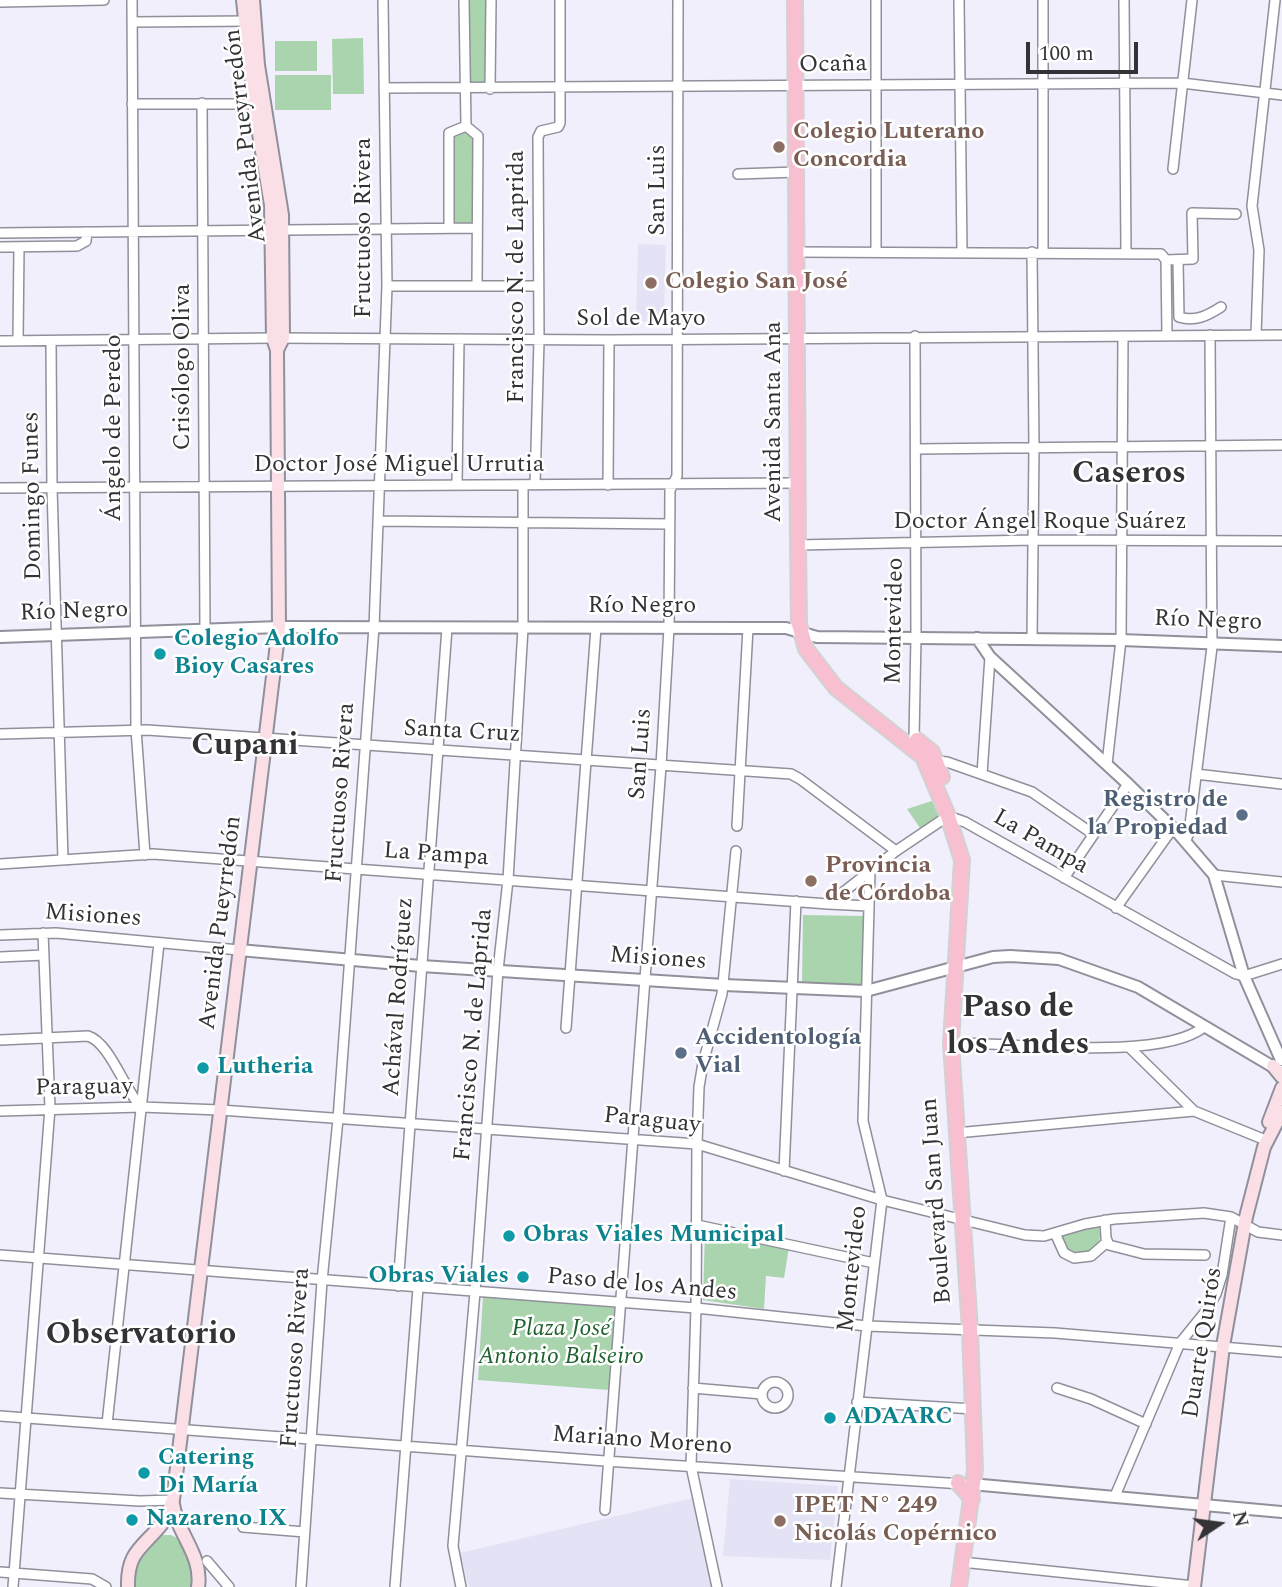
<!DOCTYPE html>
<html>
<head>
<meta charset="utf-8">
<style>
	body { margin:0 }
	#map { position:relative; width:1282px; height:1587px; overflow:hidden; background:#f0effb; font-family:Spectral,serif }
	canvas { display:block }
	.north { position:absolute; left:1184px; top:1489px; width:70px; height:70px; -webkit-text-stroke:5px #fff; paint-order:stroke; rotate:77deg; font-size:19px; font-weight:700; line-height:28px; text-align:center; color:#333337 }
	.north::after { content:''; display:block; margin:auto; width:24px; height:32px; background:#333337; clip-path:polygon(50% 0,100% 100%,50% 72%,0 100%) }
	.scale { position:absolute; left:1026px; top:42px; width:112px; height:32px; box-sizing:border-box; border:4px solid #333337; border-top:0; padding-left:9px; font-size:21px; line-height:24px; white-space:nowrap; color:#333337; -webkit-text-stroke:5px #fff; paint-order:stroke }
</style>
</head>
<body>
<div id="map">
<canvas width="1282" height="1587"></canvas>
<div class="north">N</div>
<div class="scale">100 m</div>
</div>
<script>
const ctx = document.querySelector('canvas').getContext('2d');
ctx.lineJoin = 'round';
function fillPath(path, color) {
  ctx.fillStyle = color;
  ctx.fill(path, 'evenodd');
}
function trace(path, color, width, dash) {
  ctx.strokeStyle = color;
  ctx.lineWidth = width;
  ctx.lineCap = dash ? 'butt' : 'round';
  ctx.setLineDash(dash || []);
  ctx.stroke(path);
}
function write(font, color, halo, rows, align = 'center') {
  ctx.font = font + ' Spectral,serif';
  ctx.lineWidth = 5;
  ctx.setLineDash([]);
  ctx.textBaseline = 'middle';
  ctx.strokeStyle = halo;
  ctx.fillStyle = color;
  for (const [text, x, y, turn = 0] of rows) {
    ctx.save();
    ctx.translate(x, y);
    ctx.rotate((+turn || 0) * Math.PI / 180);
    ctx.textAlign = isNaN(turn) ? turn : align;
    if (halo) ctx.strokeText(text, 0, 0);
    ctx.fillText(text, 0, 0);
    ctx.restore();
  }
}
fillPath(new Path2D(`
	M638,244l28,1 -2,77 -28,-1z
	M730,1479l108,7 -8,74 -107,-4z
	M693,1498l20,89h-244l-9,-34z`), '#e4e3f6');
fillPath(new Path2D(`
	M470,0h19l-2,84h-17z
	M363,38l1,56h-31l-1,-55z
	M275,41h42v30h-42z
	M275,75h56v35h-56z
	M465,128l11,10 -1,88h-24l-1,-92z
	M935,800l5,15 -20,13 -13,-19z
	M803,915l61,1 -1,68 -61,-1z
	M1099,1226c4,20 -5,29 -26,27l-5,-4 -7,-14z
	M705,1230l84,17 -5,31 -18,-2 -2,33 -61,-9z
	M483,1296l133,9 -7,85 -131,-10z
	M162,1535h9l12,6 10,23v23h-58c0,-20 6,-45 27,-52z`), '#aad4ae');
const minor = new Path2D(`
	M132,0l4,729 9,126
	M464,0l2,126
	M876,0v251
	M959,0l3,252
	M1043,0v252
	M1124,0l2,252
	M0,2l104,-2
	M132,22l117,-1
	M384,88l798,-5 100,12
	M490,89l1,-89
	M202,103l3,527
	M132,104h122
	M1173,169l19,-169
	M738,174l59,-2
	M449,228v-95l17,-7 12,10 -1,150
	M0,233l477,-5
	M0,247l77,-1 9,-5 1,-9
	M797,252l364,2 5,6 1,75
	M1166,260l27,-1 -1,-46 44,1
	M1178,260l1,57c16,5 28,-1 42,-10
	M387,286h151
	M1256,335l3,-85 -7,-44 23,-206
	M0,341l273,-3 336,2 673,-5
	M18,341l1,-94
	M51,342l1,146 11,372
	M917,449l365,-4
	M457,484l2,-145
	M535,485l4,-145 -1,-203 3,-6 17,-4 2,-4v-123
	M608,485l1,-145
	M0,488l798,-5
	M379,521l290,3
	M798,545l235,-5 249,1
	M1032,639l2,-192 -2,-195
	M0,734l147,-4 644,44 9,5 96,72
	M914,738l2,-101 -1,-301
	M937,761l10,1 85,30 61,42
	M1107,764l14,-124 2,-304
	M982,774l8,-117
	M1196,774l86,10
	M737,826l11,-198
	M1185,842l4,-9 23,-186 -2,-312
	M0,864l153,-10 675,50 68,-53 52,-35 17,6 271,152 8,2 38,-12
	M1214,875l68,7
	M1064,878l64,-94
	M828,904l40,2
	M1116,908l57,-80
	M0,935l56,-2 183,17
	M0,957l44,-2
	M566,1028l30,-400
	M0,1040l88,-4c22,7 36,53 53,71
	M951,1043c59,-1 209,19 253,-16
	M1130,1048l64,63
	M0,1111l141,-4 79,3 477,34 185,56 143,35 19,1 41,-12 29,-5 90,-6 27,4 27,15 24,3
	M956,1133l238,-22 69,28
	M784,1171l12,-270
	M1105,1220l1,18 3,7 35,9 61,1
	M697,1225l177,38
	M1055,1233l9,20 10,5 17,-2 16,-14
	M0,1255l696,53 171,18 188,7 227,19
	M398,1286l49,-658
	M762 1395a13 13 0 1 1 26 0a13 13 0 1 1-26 0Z
	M693,1388l69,6
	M1057,1388l34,11 55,25
	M857,1402l117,7
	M0,1416l605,45 358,23
	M107,1424l52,-481
	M0,1493l140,8 33,-1
	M1115,1496l65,-153 26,-32 10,-17 6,-19 9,-58
	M605,1510l56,-744 8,-138 1,-138 7,-14 1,-476
	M243,1527l62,5
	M207,1561l22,26
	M971,1563l223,23
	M0,1572l92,7 14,8
	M13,1587l37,-479 -7,-175
	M301,1587l21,-306 16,-162 36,-492 13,-341 -4,-286
	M395,1587l23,-299
	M461,1587l-8,-41 22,-254 23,-322 10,-90 15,-252v-143
	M717,1587l-26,-121 5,-158 1,-164 2,-57 4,-24 19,-69 14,-143
	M836,1587l46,-387 -19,-79 7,-250`);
const tertiary = new Path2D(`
	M0,637l279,-10 469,1h38l31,9 304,3 161,6
	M977,638l13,19 138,127 49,48 37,43 30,101 37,84
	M239,950l182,16 303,19 142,6 127,-34 17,-1 49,3 79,28 142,84
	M982,1485l300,27`);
const secondary = new Path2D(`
	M253,0l5,65 24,150 1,123 -6,12
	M1273,1066l9,11
	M1269,1122l13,-34
	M173,1504c4,30 30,51 25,83
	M128,1587c-1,-35 14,-39 33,-62 6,-8 8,-16 12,-25l106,-873 -2,-277 -4,-12 -2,-133 -17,-101 -11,-104
	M1194,1587l29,-241 23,-129 18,-70 18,-35`);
const primary = new Path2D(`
	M795,0l3,545 1,79 7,25 30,39 87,69 25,59 14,44 -11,183 19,287 5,139 -16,118
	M917,740l15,12 10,25
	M958,1483l14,16`);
trace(minor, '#90909b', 12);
trace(tertiary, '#90909b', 14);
trace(secondary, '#90909b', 16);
trace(primary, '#d2d2d3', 18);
trace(minor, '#fff', 9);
trace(tertiary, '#fff', 10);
trace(secondary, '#fbdfe7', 12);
trace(primary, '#f7bfcf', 14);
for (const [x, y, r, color] of [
	[779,147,7,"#8d6e63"],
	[651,283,7,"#8d6e63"],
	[160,654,7,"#0f9aa8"],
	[1242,815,7,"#5c6f8a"],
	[811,881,7,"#8d6e63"],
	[681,1053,7,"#5c6f8a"],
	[203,1068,7,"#0f9aa8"],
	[509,1236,7,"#0f9aa8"],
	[523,1277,7,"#0f9aa8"],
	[830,1418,7,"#0f9aa8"],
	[144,1473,7,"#0f9aa8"],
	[132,1520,7,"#0f9aa8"],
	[780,1521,7,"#8d6e63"]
]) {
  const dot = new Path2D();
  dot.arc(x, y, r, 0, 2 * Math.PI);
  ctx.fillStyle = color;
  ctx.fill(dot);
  trace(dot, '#fff', 2.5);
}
write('24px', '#333337', '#fff', [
	["Ocaña",833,66,-1],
	["Avenida Pueyrredón",247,136,-97],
	["San Luis",659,190,-90],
	["Fructuoso Rivera",365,228,-90],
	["Francisco N. de Laprida",518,277,-90],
	["Sol de Mayo",641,320],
	["Crisólogo Oliva",184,367,-90],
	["Avenida Santa Ana",775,422,-90],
	["Ángelo de Peredo",115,428,-90],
	["Doctor José Miguel Urrutia",399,466],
	["Domingo Funes",34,496,-91],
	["Doctor Ángel Roque Suárez",1040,523],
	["Río Negro",642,607],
	["Río Negro",74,613,-2],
	["Montevideo",896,621,-89],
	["Río Negro",1208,622,2],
	["Santa Cruz",462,733,3],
	["San Luis",642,754,-86],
	["Fructuoso Rivera",342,793,-86],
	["La Pampa",1040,843,30],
	["La Pampa",436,856,4],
	["Misiones",93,917,4],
	["Avenida Pueyrredón",222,923,-83],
	["Misiones",658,960,4],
	["Achával Rodríguez",400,997,-86],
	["Francisco N. de Laprida",475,1035,-85],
	["Paraguay",84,1089,-1],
	["Paraguay",652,1122,6],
	["Boulevard San Juan",938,1201,-94],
	["Montevideo",854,1269,-84],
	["Paso de los Andes",642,1286,5],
	["Duarte Quirós",1204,1343,-81],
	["Fructuoso Rivera",297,1358,-86],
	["Mariano Moreno",642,1442,4]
]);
write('bold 24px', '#785e54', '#fff', [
	["Colegio Luterano",793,133],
	["Concordia",793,161],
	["Colegio San José",665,283],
	["Provincia",825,867],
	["de Córdoba",825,895],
	["IPET N° 249",794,1507],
	["Nicolás Copérnico",794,1535]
], 'left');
write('bold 24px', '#0d838f', '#fff', [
	["Colegio Adolfo",174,640],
	["Bioy Casares",174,668],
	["Lutheria",217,1068],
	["Obras Viales Municipal",523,1236],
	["Obras Viales",509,1277,"right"],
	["ADAARC",844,1418],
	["Catering",158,1459],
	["Di María",158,1487],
	["Nazareno IX",146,1520]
], 'left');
write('bold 24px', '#4e5e75', '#fff', [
	["Registro de",1228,801],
	["la Propiedad",1228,829],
	["Accidentología",695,1039,"left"],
	["Vial",695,1067,"left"]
], 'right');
write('italic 24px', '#1f612d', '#fff', [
	["Plaza José",561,1330],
	["Antonio Balseiro",561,1358]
]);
write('bold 32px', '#333337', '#fff', [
	["Caseros",1129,476],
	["Cupani",245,748],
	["Paso de",1018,1010],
	["los Andes",1018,1047],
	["Observatorio",141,1337]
]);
</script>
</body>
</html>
